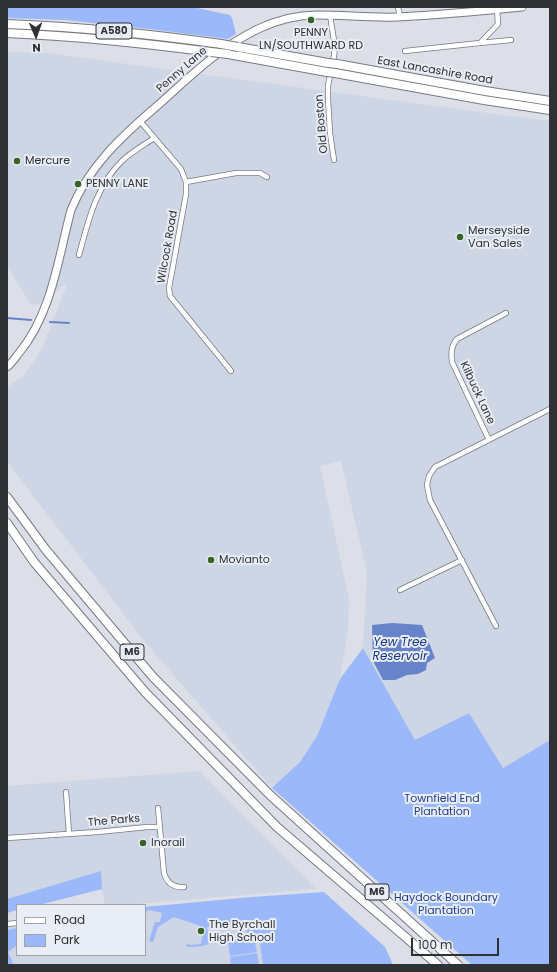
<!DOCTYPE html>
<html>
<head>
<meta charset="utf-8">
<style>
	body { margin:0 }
	#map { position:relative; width:557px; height:972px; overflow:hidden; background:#dcdfe7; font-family:Poppins,sans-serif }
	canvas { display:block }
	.frame { position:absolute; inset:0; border:8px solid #2f3134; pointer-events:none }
	.legend { position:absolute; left:16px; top:904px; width:130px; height:52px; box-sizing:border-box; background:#e9edf5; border:1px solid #9fa2a8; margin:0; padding:5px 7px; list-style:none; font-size:12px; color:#2f3134 }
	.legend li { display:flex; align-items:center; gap:8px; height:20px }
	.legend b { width:20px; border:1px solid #9fa2a8 }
	.north { position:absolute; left:16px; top:16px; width:40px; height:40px; -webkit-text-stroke:3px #e9edf5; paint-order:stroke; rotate:178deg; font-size:11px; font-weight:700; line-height:16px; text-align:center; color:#2f3134 }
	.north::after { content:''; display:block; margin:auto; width:14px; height:18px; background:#2f3134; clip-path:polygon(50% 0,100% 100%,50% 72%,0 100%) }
	.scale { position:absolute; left:411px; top:938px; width:88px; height:18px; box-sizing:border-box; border:2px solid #2f3134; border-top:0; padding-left:5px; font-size:12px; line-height:14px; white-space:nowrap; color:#2f3134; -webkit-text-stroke:3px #e9edf5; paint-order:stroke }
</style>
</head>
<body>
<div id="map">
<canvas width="557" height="972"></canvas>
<div class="frame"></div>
<ul class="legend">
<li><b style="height:5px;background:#fff"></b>Road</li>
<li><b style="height:11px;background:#9bb8fb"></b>Park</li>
</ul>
<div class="north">N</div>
<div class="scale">100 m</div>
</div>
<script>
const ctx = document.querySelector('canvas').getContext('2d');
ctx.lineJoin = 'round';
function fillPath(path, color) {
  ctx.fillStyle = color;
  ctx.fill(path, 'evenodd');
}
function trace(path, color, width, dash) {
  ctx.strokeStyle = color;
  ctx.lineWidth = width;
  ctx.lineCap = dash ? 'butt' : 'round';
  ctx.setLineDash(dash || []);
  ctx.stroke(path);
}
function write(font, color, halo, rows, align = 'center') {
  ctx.font = font + ' Poppins,sans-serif';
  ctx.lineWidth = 4;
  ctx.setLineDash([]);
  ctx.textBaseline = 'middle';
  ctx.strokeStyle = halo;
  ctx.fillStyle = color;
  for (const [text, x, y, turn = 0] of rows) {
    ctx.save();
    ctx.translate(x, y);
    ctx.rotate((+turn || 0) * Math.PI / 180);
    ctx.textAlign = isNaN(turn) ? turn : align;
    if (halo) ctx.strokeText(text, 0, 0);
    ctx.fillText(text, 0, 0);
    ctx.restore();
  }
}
fillPath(new Path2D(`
	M7,52l40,1 380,52 123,16v619l-47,28 -34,-55 -54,27 -52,-92 4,-75 -26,-112 -21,5 29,133 -1,32 -8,48 -23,57 -17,26 -28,26 -129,-148 -130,-171 -6,-9v-73l17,-12 18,-26 26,-67 -31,23 -6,-1 -24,-37z
	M200,771l116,118 -193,16h-18l-3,-16 -2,-17 -93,27v-113z
	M252,897l11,68h-256v-39l10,-1v30h128v-48z`), '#ced5e4');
fillPath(new Path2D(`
	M7,7h185l38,8 2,3 4,16 -8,5 -79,-10 -84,-9 -58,-2z
	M363,648l52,92 54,-27 34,55 47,-28v225h-78l-200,-177 28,-26 17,-26 23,-57z
	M101,871l1,18 -63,16h-22v5l-10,3v-14z
	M324,892l61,55 8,18h-130l-4,-28 -12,-1 -3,-14 -37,5 3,16 -3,1v1h-3v1l-15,1 -3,-1 2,-3 2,2 11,-1 1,-7 3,-4 -7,-8 -24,-8 -16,10 -5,15 -4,-1 6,-19h5l2,-9 -13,-3 -2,1 -2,7v-11l107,-10z
	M17,928v17l-9,7 5,11 -1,2h-5v-35z
	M254,938l3,14 -27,4 -2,-14z
	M257,953l2,12h-28l-1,-8z`), '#9bb8fb');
fillPath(new Path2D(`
	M392,623l30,2 13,33 -8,5 -1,7 -8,4 -11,1 -12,5h-12l-10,-19 -1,-36z`), '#6784cb');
trace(new Path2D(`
	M7,318l24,2
	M50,322l19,1`), '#6784cb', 2);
const minor = new Path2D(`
	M398,7l2,10
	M497,9l1,15 -18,19 31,-3
	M330,15l5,32 -1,9 -6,30v14l2,33 4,27
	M405,51l75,-8
	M140,121l41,48 5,13v12l-17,94 1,8 61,75
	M186,182l50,-9h24l7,4
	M79,255c9,-33 17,-69 43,-94 8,-8 22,-16 32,-23
	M489,440l-37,-78c-1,-9 -1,-16 5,-23l49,-26
	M400,590l62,-30
	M496,626l-66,-126 -3,-15 2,-9 6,-9 115,-58
	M66,792l3,42
	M158,808l6,65c3,10 10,15 20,14
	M7,838l91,-6 49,-5h13
	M7,924l10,-1`);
const primary = new Path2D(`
	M7,367c5,-4 8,-9 12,-14 33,-40 39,-94 52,-143 18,-44 51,-74 86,-104 18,-16 36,-33 55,-48 14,-11 30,-21 46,-29 17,-8 39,-14 59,-14 27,0 54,3 81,2 41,-2 84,-6 124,-10`);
const trunk = new Path2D(`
	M7,24c72,3 143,10 214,20
	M7,33c68,3 136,10 204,19
	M238,47l90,16
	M228,54l99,18
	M337,64l148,27 65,10
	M335,73l149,27 66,10`);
const motorway = new Path2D(`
	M7,497l39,53 107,127 117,118 188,170
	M7,523l27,39 111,130 132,135 161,138`);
trace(minor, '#777a82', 6);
trace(primary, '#777a82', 9);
trace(trunk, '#777a82', 10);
trace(motorway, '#777a82', 10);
trace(minor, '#fff', 4.5);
trace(primary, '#fff', 7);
trace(trunk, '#fff', 8);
trace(motorway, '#fff', 8);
const trunkBridge = new Path2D(`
	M221,44l17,3
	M211,52l17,2
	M328,63l9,1
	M327,72l8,1`);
trace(trunkBridge, '#777a82', 10, []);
trace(trunkBridge, '#fff', 8);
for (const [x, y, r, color] of [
	[311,20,4,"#356423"],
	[17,161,4,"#356423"],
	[78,184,4,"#356423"],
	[460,237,4,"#356423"],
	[211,560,4,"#356423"],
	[143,843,4,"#356423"],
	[201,931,4,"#356423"]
]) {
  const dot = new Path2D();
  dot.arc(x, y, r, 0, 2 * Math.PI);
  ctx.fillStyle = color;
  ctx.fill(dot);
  trace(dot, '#e9edf5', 1.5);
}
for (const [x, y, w] of [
	[114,31,36],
	[132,652,24],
	[377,892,24]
]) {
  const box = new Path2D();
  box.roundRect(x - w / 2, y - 8, w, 16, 3);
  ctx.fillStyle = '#e9edf5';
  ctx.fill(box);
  trace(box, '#2f3134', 1);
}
write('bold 10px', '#2f3134', null, [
	["A580",114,31],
	["M6",132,652],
	["M6",377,892]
]);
write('11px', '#2f3134', '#e9edf5', [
	["PENNY",311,33,"center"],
	["LN/SOUTHWARD RD",311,46,"center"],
	["Mercure",25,161],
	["PENNY LANE",86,184],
	["Merseyside",468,231],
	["Van Sales",468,244],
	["Movianto",219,560],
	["Inorail",151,843],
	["The Byrchall",209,925],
	["High School",209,938]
], 'left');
write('11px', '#2f3134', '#e9edf5', [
	["Penny Lane",182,70,-41],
	["East Lancashire Road",435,71,10],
	["Old Boston",322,124,-95],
	["Wilcock Road",168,247,-80],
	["Kilbuck Lane",477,393,65],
	["The Parks",114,821,-5]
]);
write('11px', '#203c8f', '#e9edf5', [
	["Townfield End",442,799],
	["Plantation",442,812],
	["Haydock Boundary",446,898],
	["Plantation",446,911]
]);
write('italic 12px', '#1d388b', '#e9edf5', [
	["Yew Tree",400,643],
	["Reservoir",400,657]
]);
</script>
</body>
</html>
